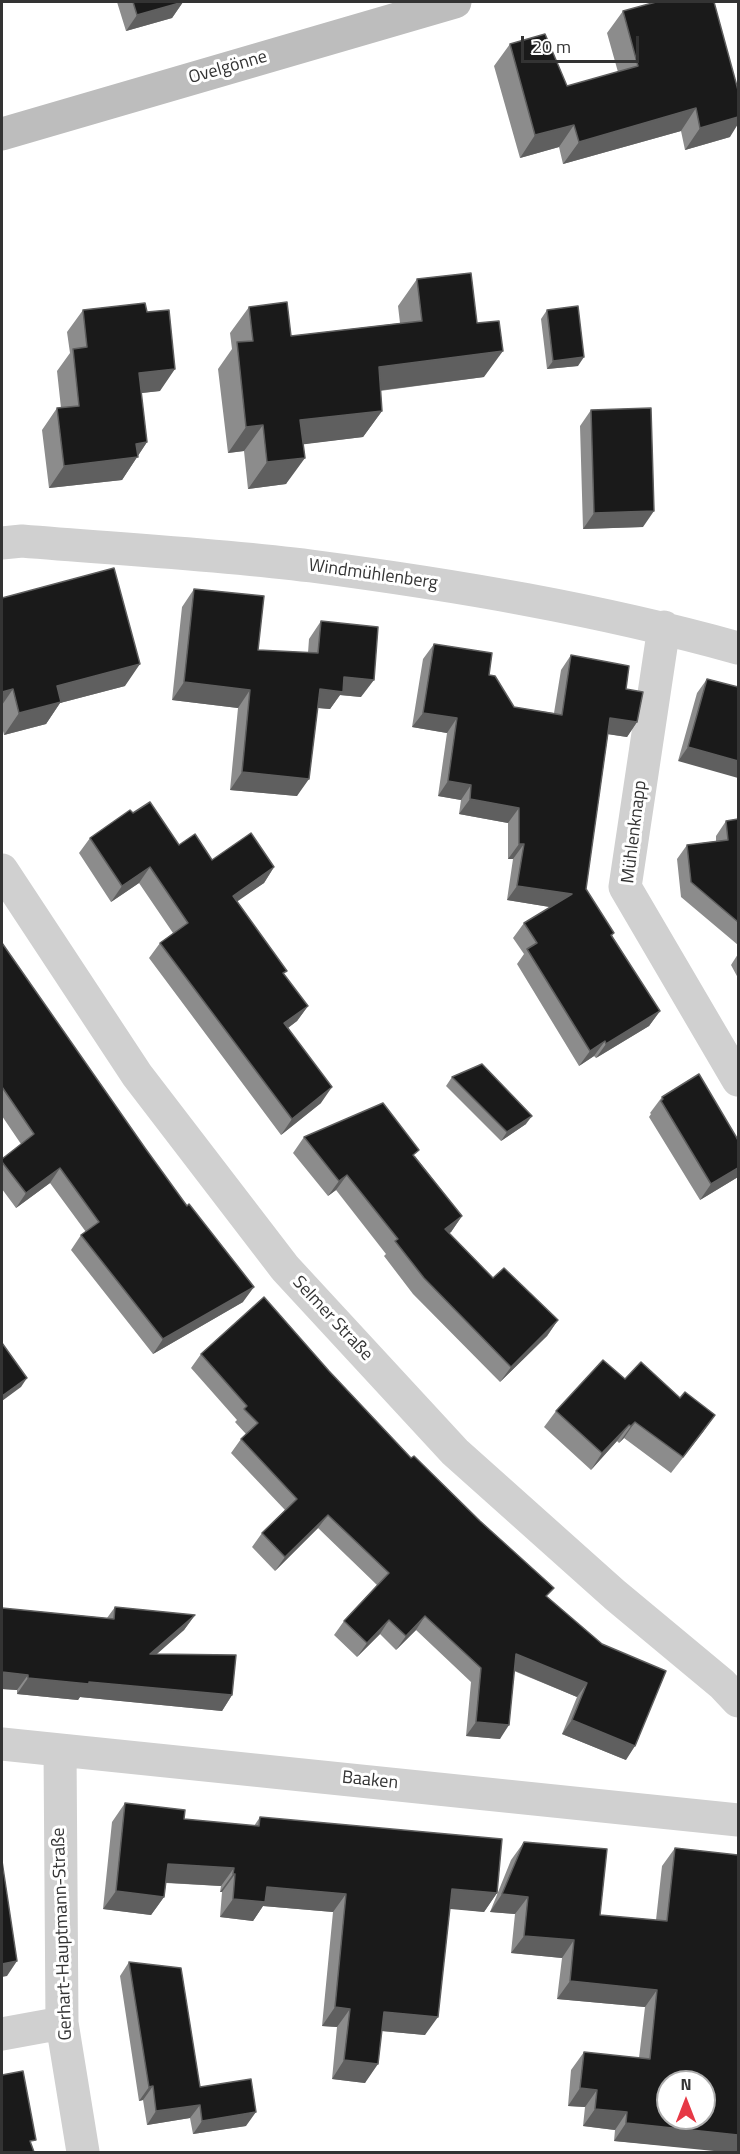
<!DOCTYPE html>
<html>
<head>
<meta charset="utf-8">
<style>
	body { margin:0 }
	#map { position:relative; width:740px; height:2154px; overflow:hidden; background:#fff; font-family:"Titillium Web",sans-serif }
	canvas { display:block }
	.frame { position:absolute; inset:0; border:3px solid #333; pointer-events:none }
	.north { position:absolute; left:656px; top:2070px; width:60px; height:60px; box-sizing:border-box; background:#fff; border:2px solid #adadad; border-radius:50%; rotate:0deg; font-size:16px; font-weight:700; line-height:24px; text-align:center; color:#333 }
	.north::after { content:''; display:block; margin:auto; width:21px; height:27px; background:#e63946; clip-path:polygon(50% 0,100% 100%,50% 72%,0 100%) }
	.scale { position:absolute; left:521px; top:36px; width:118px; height:27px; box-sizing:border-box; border:3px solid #333; border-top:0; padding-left:8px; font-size:18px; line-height:21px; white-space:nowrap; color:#333; -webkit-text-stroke:4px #fff; paint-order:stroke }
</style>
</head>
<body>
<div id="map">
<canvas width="740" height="2154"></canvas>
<div class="frame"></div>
<div class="north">N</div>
<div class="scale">20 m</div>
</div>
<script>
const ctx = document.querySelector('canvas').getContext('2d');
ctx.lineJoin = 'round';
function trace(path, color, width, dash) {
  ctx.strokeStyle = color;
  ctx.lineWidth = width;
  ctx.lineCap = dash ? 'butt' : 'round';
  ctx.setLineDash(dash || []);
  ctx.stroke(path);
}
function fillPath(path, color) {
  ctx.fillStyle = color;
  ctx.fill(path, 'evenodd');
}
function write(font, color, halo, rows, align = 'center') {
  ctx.font = font + ' "Titillium Web",sans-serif';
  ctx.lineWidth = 6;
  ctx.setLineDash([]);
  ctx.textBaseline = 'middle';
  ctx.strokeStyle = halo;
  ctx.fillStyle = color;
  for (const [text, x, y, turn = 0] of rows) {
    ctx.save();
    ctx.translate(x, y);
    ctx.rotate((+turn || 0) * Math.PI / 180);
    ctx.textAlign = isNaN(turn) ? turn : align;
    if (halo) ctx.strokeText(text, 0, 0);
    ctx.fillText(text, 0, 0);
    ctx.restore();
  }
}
trace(new Path2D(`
	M2,543l20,-2c96,8 193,13 289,25 144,19 287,43 427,82
	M664,627l-39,260 113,193
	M2,870l135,205 148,193 170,184 160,143 107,89 16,17
	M2,1744l736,76
	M60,1750l2,273 21,129
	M2,2034l60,-11`), '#d0d0d0', 33);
trace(new Path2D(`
	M2,134l453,-132`), '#bdbdbd', 33);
fillPath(new Path2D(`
	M117,2h66l-11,16 -46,13z
	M623,11l107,126 -45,13 -4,-19 -118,33 -4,-17 -39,11 -26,-92 16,-22 57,42 51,-14 -11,-39z
	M417,279l67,98 -104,14 2,20 -19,26 -60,7 -17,40 -38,5 -4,-38 -16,2 -10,-84 14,-20 -2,-16 19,-26 42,29 109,-13 -2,-17z
	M83,310l77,81 -19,2 6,49 -25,38 -73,8 -7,-58 15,-22h4l-4,-37 13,-18 -3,-21z
	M547,310l31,56 -31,3 -6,-50z
	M591,410l52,117 -60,2 -3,-103z
	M194,589l64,61 50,3 1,-14 12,-18 40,76 -21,-2 -10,14 -12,-1 -21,88 -67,-6 8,-82 -66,-8 10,-93z
	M2,598l123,88 -65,17 -14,21 -42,11 -2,-8z
	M434,644l55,31 25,32 40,6 7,-43 10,-15 55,34 11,33 -10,15 -19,-3 -22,155 28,44 -2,3 48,75 -11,15 -53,32 -2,-2 -15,10 -62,-102 7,-10 -11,-16 11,-15 26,-16 -43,-7 6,-41h-5v-36l-49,-9 2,-14 -23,-4 9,-63 -35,-6 11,-68z
	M707,679l31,8 -60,74 19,-68z
	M133,813l46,32 33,15 62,7 -10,16 -28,18 48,74 24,31 -11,15 -9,7 33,75 -40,32 -132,-177 11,-15 13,-10 -34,-50 -28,19 -32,-49 11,-15z
	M738,819v126l-57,-48 -4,-38 10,-14 29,-4v-5l10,-15z
	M2,943l241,359 -90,52 -82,-104 10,-15 5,-3 -36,-49 -34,25 -14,-19v-30l19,-15 -19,-28z
	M738,954v24l-7,-13z
	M452,1077l74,47 -25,17 -55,-55z
	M662,1097l76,43v37l-38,23 -51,-83 2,-3 -1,-1z
	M304,1137l111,19 47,60 -11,16 -2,1 44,45 65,42 -11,16 -47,46 -87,-88 -29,-38 2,-2 -50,-64 -8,6 -35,-43z
	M201,1354l128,17 82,87 136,139 79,163 -64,-26 15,-37 -63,-26 -14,68 -34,-3 5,-54 -55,-52 -20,20 -16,-16 -23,23 -23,-22 10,-14 33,-36 -59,-57 -43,43 -23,-24 10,-14 23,-23 -54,-57 10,-14 5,-5 -11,-12 2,-2 -46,-52z
	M625,1379l55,19 35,17 -44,58 -47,-35 -5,5 -2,-2 -26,29 -47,-43 12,-16z
	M115,1607l80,8 -11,15 -28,24 76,41 -10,16 -142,-14 -2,3 -61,-6v-4l-15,-1v-81l105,10z
	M125,1803l59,16 70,7 6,-9 237,76 -13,19 -34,-4 -25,127 -43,-4 -17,52 -33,-4 5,-52 -15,-1 11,-114 -70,-6 -10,15 -33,-4 2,-25h-2l1,-6 -55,-3 -2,14 -13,18 -48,-6 9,-87z
	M524,1842l76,73 56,5 6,-54 13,-18 63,304 -124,-11 1,-11 -32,-4 2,-19 -17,-1 3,-36 13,-18 55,6 6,-51 -88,-8 5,-41 -51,-5 4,-39 -25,-2 21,-52z
	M129,1962l71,125 46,39 -53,8 -3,-16 -43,7 -4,-25 -4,1 -19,-125z`), '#8c8c8c');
fillPath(new Path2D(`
	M183,2l-11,16 -46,13 11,-16z
	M696,108l-15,23 -118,33 16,-22z
	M738,117v7l-8,13 -45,13 15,-22z
	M574,125l-15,22 -39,11 15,-23z
	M503,351l-19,26 -124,16 19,-26z
	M584,357l-6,9 -31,3 6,-8z
	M175,369l-15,22 -36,4 15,-22z
	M382,411l-19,26 -81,10 18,-27z
	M263,425l-19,26 -16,2 18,-26z
	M147,442l-25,38 -73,8 15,-22 72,-22z
	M305,458l-19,26 -38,5 19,-27z
	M654,511l-11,16 -60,2 11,-16z
	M140,664l-15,22 -65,17 -14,21 -42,11 15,-22 38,-27z
	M344,677l30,3 -13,17 -21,-2 -10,14 -23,-2 13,-18z
	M184,682l66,8 -12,18 -66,-8z
	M13,689l-11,16v-13z
	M423,713l34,5 -10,15 -35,-6z
	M610,718l27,4 -10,15 -27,-4z
	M688,747l50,14v17l-60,-17z
	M242,772l67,7 -12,17 -67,-6z
	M448,781l23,4 -10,15 -23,-4z
	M470,799l49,9 -11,15 -49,-9z
	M519,844h5l-11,15h-5z
	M150,867l-11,16 -28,19 11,-16z
	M274,867l-10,16 -42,29 11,-16z
	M517,886l55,8 -10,15 -55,-9z
	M308,1006l-11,15 -24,18 11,-16z
	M660,1011l-11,15 -53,32 10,-14z
	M605,1041l-11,15 -15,10 11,-15z
	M332,1087l-11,16 -40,32 11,-16z
	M532,1116l-6,8 -25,17 6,-9z
	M60,1168l-10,15 -34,25 10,-15z
	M738,1168v9l-38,23 11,-16z
	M347,1175l-11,15 -8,6 11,-15z
	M462,1216l-11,16 -17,13 11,-16z
	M254,1287l-11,15 -90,52 10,-15z
	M558,1320l-11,16 -47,46 11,-15z
	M27,1378l-6,9 -19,14v-5z
	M715,1415l-12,17 -32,41 12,-16z
	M635,1422l-11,16 -5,5 12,-17z
	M629,1425l-12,16 -26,29 11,-17z
	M328,1515l-10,13 -43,43 10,-14z
	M195,1615l-11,15 -45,40 11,-16z
	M425,1616l-9,14 -20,20 10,-14z
	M389,1620l-9,14 -23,23 10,-14z
	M516,1654l71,29 -10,14 -71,-30z
	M2,1672l26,3 -11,15 -15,-1z
	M28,1678l61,4 143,13 -10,16 -142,-14 -2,3 -61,-6z
	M572,1720l63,26 -9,14 -64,-26z
	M476,1722l33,3 -9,14 -34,-3z
	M168,1864l66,4 -13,18 -66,-4z
	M233,1874h2l-13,18h-2z
	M267,1887l79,7 -13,18 -70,-6 -10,15 -33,-4 13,-18z
	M452,1889l45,4 -13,19 -45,-4z
	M116,1891l48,6 -13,18 -48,-6z
	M502,1894l26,3 -13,17 -25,-2z
	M524,1936l50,4 -12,18 -51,-5z
	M17,1961l-10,15 -5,1v-13z
	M570,1981l87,9 -12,17 -88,-8z
	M335,2007l15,2 -13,18 -15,-1z
	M384,2012l54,5 -13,18 -54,-5z
	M344,2060l34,4 -13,19 -33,-4z
	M153,2086l-10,14 -4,1 10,-14z
	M580,2088l17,2 -12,17 -17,-1z
	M200,2105l-10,13 -43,7 9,-14z
	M595,2109l32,3 -12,18 -32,-4z
	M256,2112l-10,14 -53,8 9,-13z
	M626,2123l112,12v17h-14l-110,-11z`), '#5f5f5f');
const building = new Path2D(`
	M133,2h50l-46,13z
	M656,2h58l24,88v27l-38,11 -4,-20 -117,34 -5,-17 -39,10 -25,-91 35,-10 22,52 71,-20 -15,-55z
	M471,273l6,50 22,-2 4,30 -124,16 3,44 -82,9 5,38 -38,4 -4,-37 -17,2 -9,-85 16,-1 -4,-34 38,-5 4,34 131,-15 -5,-42z
	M145,303l2,9 22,-2 6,59 -36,4 8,69 -11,2 2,13 -74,9 -7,-58 22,-2 -6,-57 14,-2 -4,-37z
	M578,306l6,51 -31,4 -6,-51z
	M651,408l3,103 -60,2 -3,-103z
	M114,568l26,96 -83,22 4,16 -42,11 -6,-24 -11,3v-94z
	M194,589l70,7 -6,54 60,3 3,-32 57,6 -4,53 -30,-3 -1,15 -23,-3 -11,90 -67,-7 8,-82 -66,-8z
	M434,644l58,9 -3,22 6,1 19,31 48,8 9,-60 58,11 -3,23 17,3 -6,30 -27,-4 -24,171 28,44 -3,2 49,76 -54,33 -1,-3 -15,10 -63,-102 10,-6 -13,-20 48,-29 -55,-8 7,-42h-5v-36l-49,-9 1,-14 -23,-4 9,-63 -34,-5z
	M707,679l31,8v74l-50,-14z
	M150,802l29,43 16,-11 17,26 39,-27 23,34 -41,29 54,75 -4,2 25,33 -24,17 48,64 -40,32 -132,-176 28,-20 -38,-56 -28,19 -32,-48 40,-28 3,3z
	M738,819v103l-47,-40 -4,-37 41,-5 -2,-19z
	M2,943l143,205 42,58 2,-2 65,83 -91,52 -82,-104 18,-13 -39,-54 -34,25 -24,-31v-3l32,-25 -32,-47z
	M482,1064l50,52 -25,16 -55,-55z
	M699,1074l39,66v28l-27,16 -50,-83 2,-2 -1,-2z
	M383,1103l36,47 -6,5 49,61 -17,13 48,49 11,-10 54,52 -47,47 -87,-89 -29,-37 3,-2 -51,-64 -8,6 -35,-44z
	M264,1297l65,74 82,87 3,-2 66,65 74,67 -8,8 56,48 64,27 -31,75 -63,-26 15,-37 -71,-29 -7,71 -33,-3 5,-54 -56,-52 -19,20 -17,-16 -22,23 -23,-22 45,-48 -61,-58 -43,42 -23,-24 35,-34 -56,-60 17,-16 -14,-14 3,-3 -46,-52z
	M2,1343l25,35 -25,18z
	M603,1360l22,19 16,-17 39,36 5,-6 30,23 -32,42 -48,-35 -4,4 -2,-1 -27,28 -46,-42z
	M115,1607l80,8 -45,39 86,1 -4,40 -143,-13v2l-61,-6v-3l-26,-3v-64l112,11z
	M125,1803l60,7 -1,9 75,7 1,-9 242,22 -5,54 -45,-4 -14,128 -54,-5 -6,52 -34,-4 6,-51 -15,-2 11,-113 -79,-7 -2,15 -32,-3 2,-25h-2l1,-6 -66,-4 -4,33 -48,-6z
	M524,1842l83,7 -7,66 67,6 8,-73 63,7v280l-112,-12 1,-11 -32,-3 2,-19 -17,-2 4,-36 66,7 7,-69 -87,-9 4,-41 -50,-4 4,-39 -26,-3zM668,2082h36v36h-36z
	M2,1861l15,100 -15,3z
	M129,1962l52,6 19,119 51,-8 5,33 -54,9 -2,-16 -44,6 -3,-25 -4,1z
	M23,2071l13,69 -6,1 4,11h-32v-77z`);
fillPath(building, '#1a1a1a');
trace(building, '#5f5f5f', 1.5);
write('18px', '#333', '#fff', [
	["Ovelgönne",228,68,-16],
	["Windmühlenberg",373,575,8],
	["Mühlenknapp",635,832,-83],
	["Selmer Straße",332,1319,47],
	["Baaken",370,1781,6],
	["Gerhart-Hauptmann-Straße",63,1934,-92]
]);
</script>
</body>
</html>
